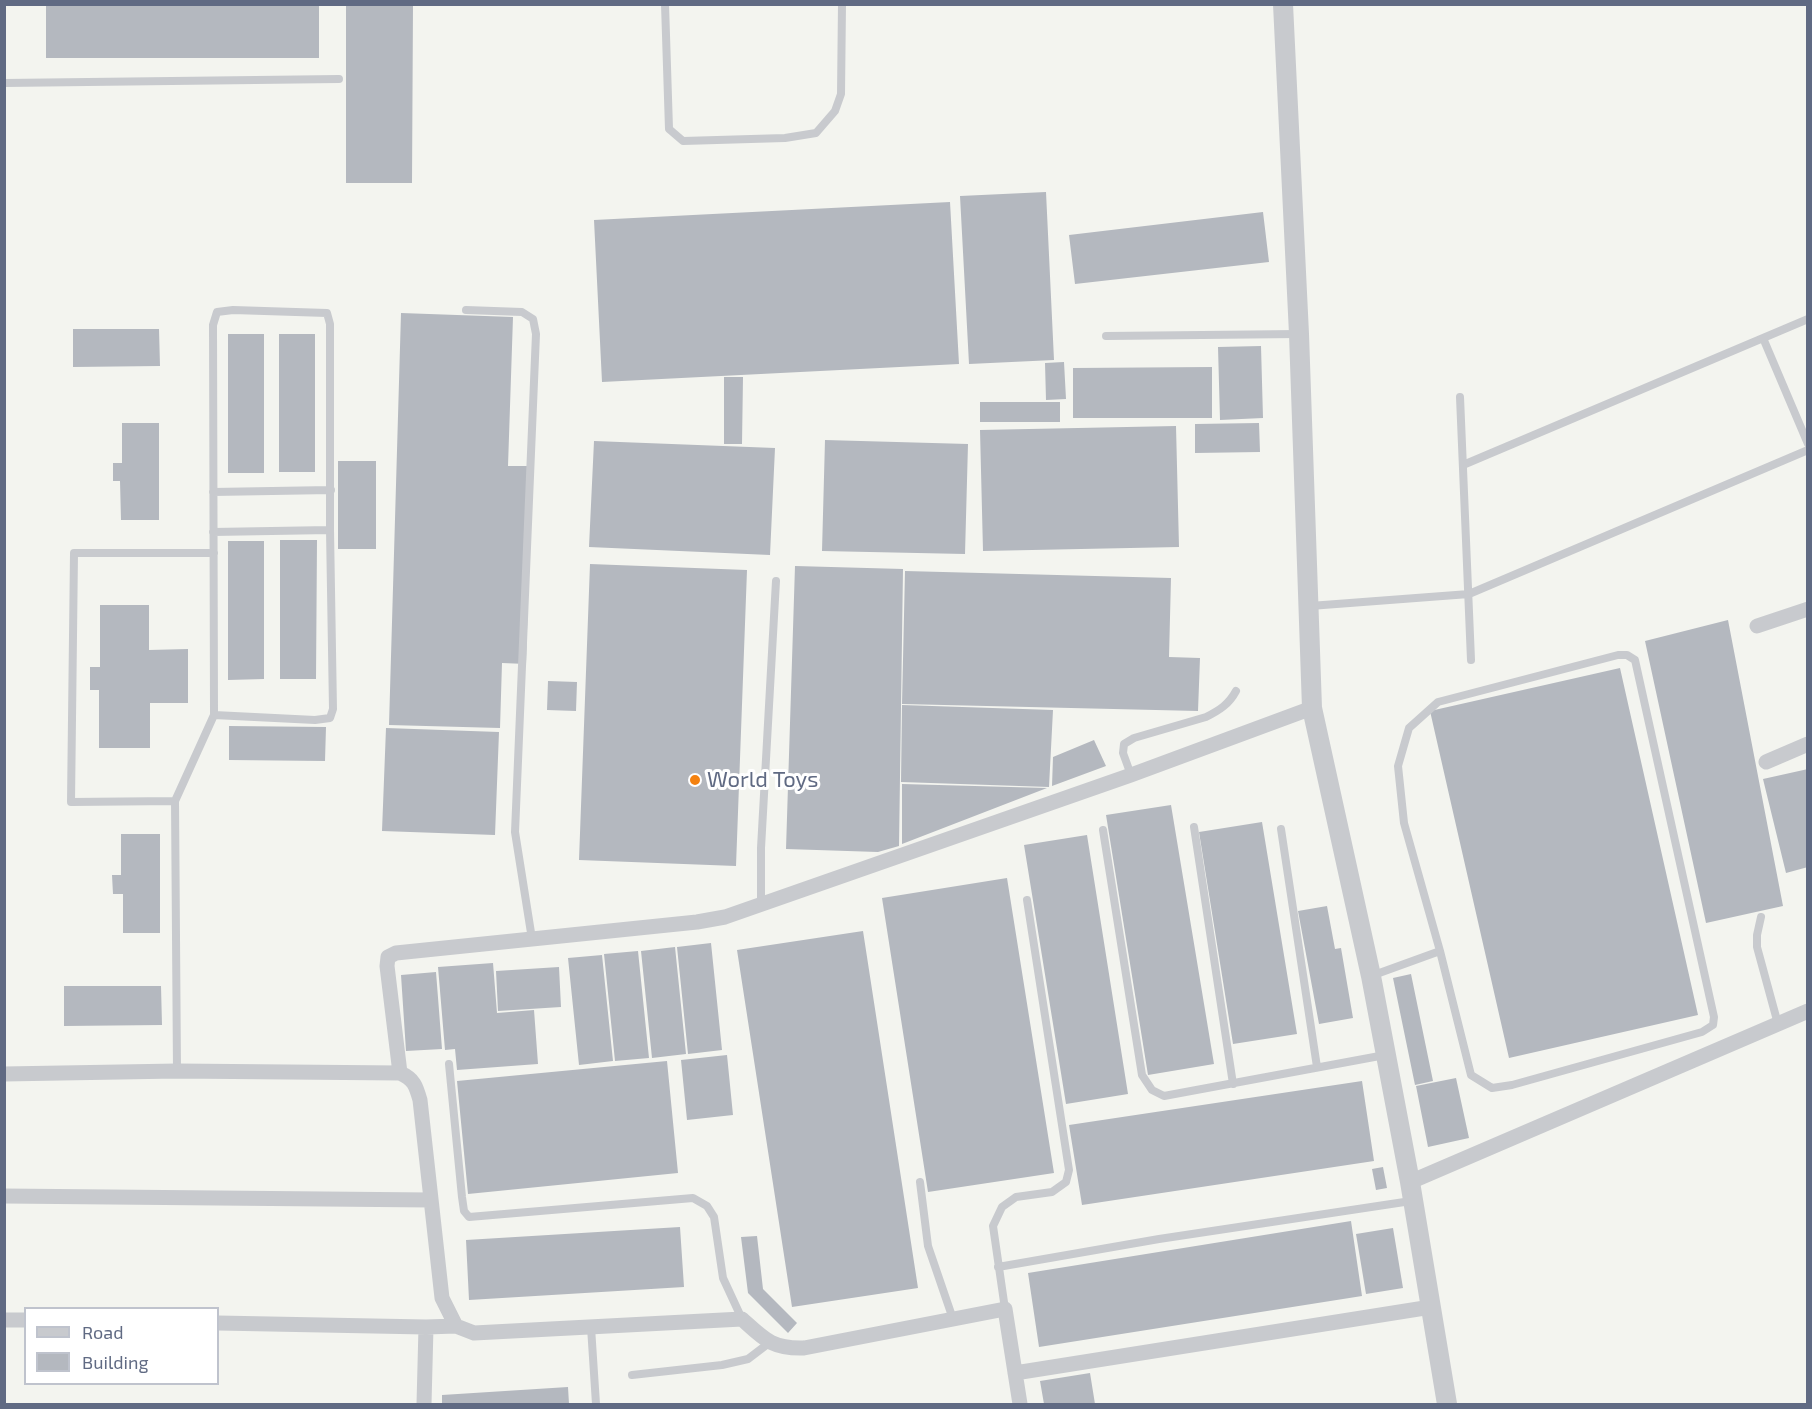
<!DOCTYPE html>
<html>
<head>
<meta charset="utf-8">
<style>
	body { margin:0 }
	#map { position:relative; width:1812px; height:1409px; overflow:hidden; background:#f3f4ef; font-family:"Exo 2",sans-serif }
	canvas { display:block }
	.frame { position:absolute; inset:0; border:6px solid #606a83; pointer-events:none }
	.legend { position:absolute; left:24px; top:1307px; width:195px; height:78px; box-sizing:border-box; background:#fff; border:2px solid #bfc3cd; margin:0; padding:8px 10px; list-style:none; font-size:18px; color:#606a83 }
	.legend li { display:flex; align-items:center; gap:12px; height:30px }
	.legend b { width:30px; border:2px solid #bfc3cd }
</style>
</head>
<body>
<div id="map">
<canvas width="1812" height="1409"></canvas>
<div class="frame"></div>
<ul class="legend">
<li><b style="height:8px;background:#c8cace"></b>Road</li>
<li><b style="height:16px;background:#b4b8bf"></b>Building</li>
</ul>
</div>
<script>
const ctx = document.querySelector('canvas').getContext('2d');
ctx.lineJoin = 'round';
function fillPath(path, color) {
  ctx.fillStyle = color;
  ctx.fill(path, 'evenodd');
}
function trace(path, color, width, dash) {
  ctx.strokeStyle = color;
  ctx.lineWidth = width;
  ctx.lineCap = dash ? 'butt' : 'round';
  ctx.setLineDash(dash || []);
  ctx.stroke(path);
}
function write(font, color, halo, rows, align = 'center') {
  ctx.font = font + ' "Exo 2",sans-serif';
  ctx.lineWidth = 6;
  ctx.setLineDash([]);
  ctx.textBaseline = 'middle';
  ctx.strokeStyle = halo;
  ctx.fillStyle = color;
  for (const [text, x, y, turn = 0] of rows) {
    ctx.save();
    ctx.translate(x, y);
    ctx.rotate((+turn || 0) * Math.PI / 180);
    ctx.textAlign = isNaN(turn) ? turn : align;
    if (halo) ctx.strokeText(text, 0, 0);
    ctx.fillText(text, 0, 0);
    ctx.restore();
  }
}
fillPath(new Path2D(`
	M46,4h273v54h-273z
	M346,4h67l-1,179h-66z
	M1046,192l8,168 -85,4 -9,-168z
	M950,202l9,162 -357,18 -8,-162z
	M1263,212l6,50 -194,22 -6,-49z
	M401,313l112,4 -5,149h24l-6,198 -24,-1 -2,65 -111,-3z
	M73,329h86l1,37 -87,1z
	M228,334h36v139h-36z
	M279,334h36v138h-36z
	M1261,346l2,72 -43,2 -2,-73z
	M1064,362l2,37 -20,1 -1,-37z
	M1212,367v51h-139v-50z
	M724,377h19l-1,67h-18z
	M980,402h80v20h-80z
	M122,423h37v97h-38l-1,-39h-7v-18h9z
	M1259,423l1,29 -65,1v-29z
	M1176,426l3,121 -196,4 -3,-121z
	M825,440l143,4 -3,110 -143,-3z
	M594,441l181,7 -5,107 -181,-8z
	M338,461h38v88h-38z
	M280,540h37l-1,139h-36z
	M228,541h36v138l-36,1z
	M590,564l157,6 -11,296 -157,-6z
	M795,566l108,3 -4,277 -21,6 -92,-3z
	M905,571l266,7 -2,79 31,1 -2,53 -296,-7z
	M100,605h49v45l39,-1v54h-38v45h-51v-58h-9v-23h10z
	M1728,620l55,286 -77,17 -61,-282z
	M1620,668l78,347 -189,43 -79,-347z
	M548,681l29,1 -1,29 -29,-1z
	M902,705l151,5 -4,77 -148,-5z
	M229,726l97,1 -1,34 -96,-1z
	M386,728l113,4 -4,103 -113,-4z
	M1094,740l12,26 -54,20 1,-29z
	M1808,769v98l-22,6 -23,-94z
	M902,784l145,4 -145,56z
	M1171,805l43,259 -66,11 -42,-260z
	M1262,822l35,212 -64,10 -34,-212z
	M121,834h39v99h-37v-39h-10l-1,-19h9z
	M1087,835l41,259 -62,10 -42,-259z
	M1007,878l47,295 -126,19 -46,-294z
	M1327,906l8,43 6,-1 12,70 -34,6 -21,-113z
	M863,931l55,357 -126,19 -55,-357z
	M711,943l11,107 -34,4 -11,-107z
	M675,947l11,107 -34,4 -11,-107z
	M638,951l11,107 -34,3 -11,-107z
	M602,955l11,106 -34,4 -11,-107z
	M493,963l4,50 37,-3 4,54 -81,6 -2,-21 -10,1 -7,-83z
	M559,967l2,40 -63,4 -2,-40z
	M436,972l6,77 -36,2 -5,-76z
	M1411,974l22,107 -18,4 -22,-107z
	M64,986h97l1,39 -98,1z
	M727,1055l6,60 -46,5 -6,-60z
	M667,1061l11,112 -210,21 -11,-113z
	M1456,1078l13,60 -41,9 -12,-61z
	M1362,1081l12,80 -292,44 -13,-80z
	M1383,1167l4,21 -11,2 -4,-21z
	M1351,1221l11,75 -323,51 -11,-74z
	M680,1227l4,60 -215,13 -3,-60z
	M1393,1228l10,60 -37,6 -10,-60z
	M757,1236l6,53 34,34 -9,10 -40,-40 -7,-56z
	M1090,1373l5,31h-51l-4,-23z
	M568,1387l1,17h-127v-9z`), '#b4b8bf');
trace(new Path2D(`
	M665,4l4,125 14,12 102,-3 31,-5 19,-22 6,-17 1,-90
	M4,83l335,-4
	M233,310l94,3 3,11v206l3,179 -3,9 -15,2 -101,-5 -1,-390 4,-13z
	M466,310l56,2 11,7 3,15 -21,498 17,107
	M1106,336l192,-2
	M1763,338l45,106
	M1460,397l11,263
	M1463,465l345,-146
	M213,492l118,-2
	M213,532l117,-2
	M1310,606l159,-12 339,-144
	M1618,655h9l8,5 79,357 -1,8 -11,7 -190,53 -20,3 -21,-13 -31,-124 -36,-128 -6,-57 11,-38 29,-26z
	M1131,775l-8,-22 1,-9 10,-6 72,-21c14,-7 23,-13 30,-26
	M175,801l-104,1 3,-249h140
	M1194,827l39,257
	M1281,829l36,238
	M1103,830l39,245 10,15 12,6 221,-41
	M761,905v-57l15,-267
	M1761,917l-4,18v12l21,77
	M1371,976l69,-25
	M449,1064l13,133 2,14 5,6 224,-19 14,8 7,11 9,61 19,41
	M177,1071l-2,-270 39,-86
	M920,1182l8,64 25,73
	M998,1267l161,-28 252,-38
	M1005,1309l-12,-83 9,-19 14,-10 36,-5 14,-10 3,-12 -42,-270
	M591,1327l5,77
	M632,1375l90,-10 26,-6 21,-16`), '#c8cace', 8);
trace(new Path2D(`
	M1757,626l51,-17
	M1766,762l42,-18
	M400,1073l-13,-107 1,-9 8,-4 301,-31 28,-5 406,-142 181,-67
	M4,1074l173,-3 223,2c14,6 16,13 20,27l22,198 14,28 18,7 268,-14c22,20 30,30 62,29l201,-39 15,95
	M1410,1182l398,-171
	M4,1196l427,4
	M4,1320h22
	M218,1323l208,4 30,-1
	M1015,1373l416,-66
	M424,1404l2,-77`), '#c8cace', 15);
trace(new Path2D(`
	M1283,4l16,330 13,374 59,268 39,206 37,222`), '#c8cace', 20);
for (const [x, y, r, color] of [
	[695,780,6,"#f4810f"]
]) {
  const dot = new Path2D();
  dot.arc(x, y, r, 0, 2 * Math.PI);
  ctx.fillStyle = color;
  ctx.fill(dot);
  trace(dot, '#fff', 2);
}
write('22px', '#606a83', '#fff', [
	["World Toys",707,780]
], 'left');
</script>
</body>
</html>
